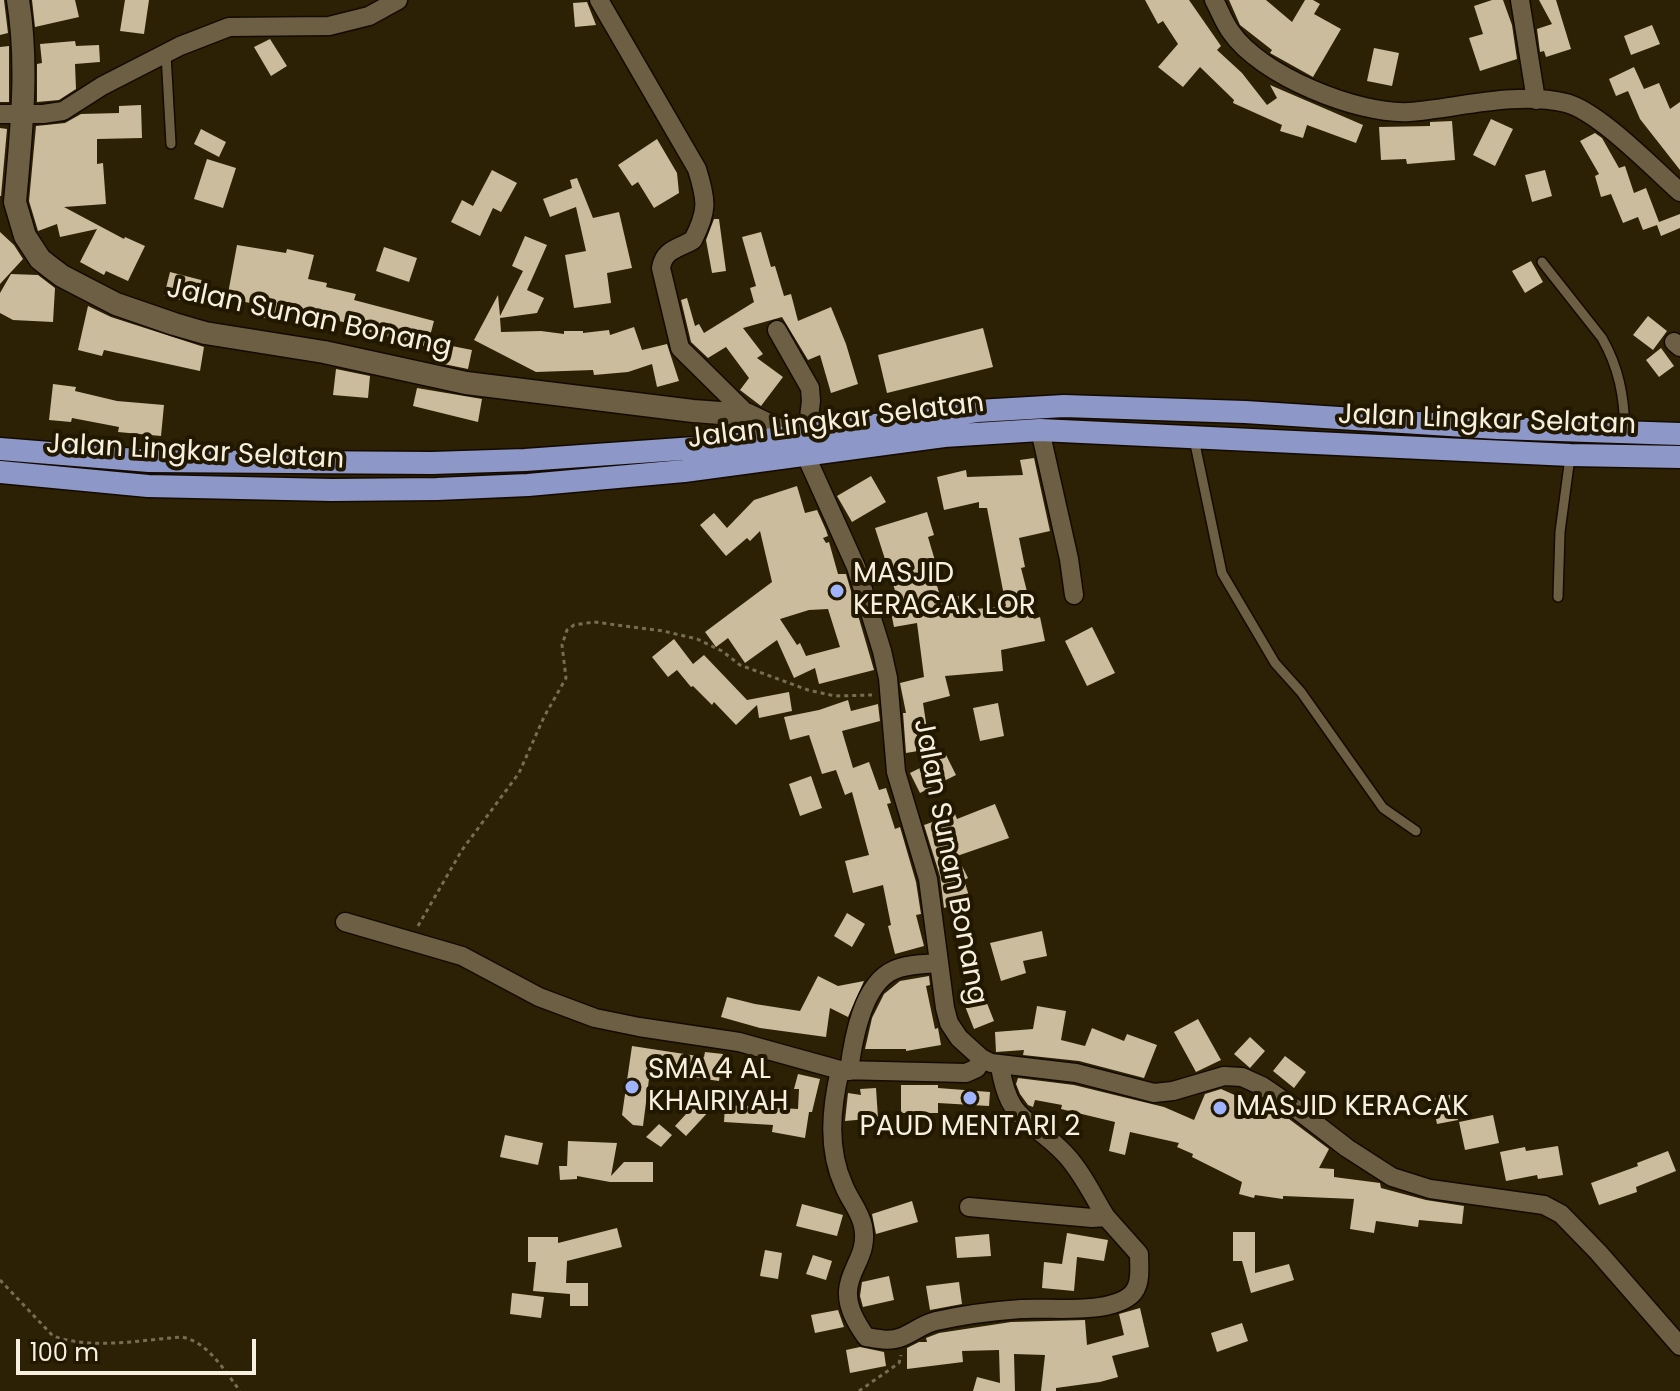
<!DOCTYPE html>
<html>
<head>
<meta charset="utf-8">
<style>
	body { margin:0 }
	#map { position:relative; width:1680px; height:1391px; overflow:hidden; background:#2c2105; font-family:Poppins,sans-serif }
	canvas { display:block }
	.scale { position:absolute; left:16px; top:1339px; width:240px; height:36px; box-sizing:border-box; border:4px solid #f7efdf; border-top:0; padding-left:10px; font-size:24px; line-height:28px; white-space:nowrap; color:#f7efdf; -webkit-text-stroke:6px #221800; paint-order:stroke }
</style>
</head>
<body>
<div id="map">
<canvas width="1680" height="1391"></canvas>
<div class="scale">100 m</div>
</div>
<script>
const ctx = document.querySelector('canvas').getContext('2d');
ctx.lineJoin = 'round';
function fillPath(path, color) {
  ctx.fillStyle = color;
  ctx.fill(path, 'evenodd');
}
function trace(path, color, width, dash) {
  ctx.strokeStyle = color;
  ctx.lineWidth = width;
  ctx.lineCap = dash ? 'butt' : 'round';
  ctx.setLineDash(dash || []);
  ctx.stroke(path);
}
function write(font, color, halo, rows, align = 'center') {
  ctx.font = font + ' Poppins,sans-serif';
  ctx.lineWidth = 8;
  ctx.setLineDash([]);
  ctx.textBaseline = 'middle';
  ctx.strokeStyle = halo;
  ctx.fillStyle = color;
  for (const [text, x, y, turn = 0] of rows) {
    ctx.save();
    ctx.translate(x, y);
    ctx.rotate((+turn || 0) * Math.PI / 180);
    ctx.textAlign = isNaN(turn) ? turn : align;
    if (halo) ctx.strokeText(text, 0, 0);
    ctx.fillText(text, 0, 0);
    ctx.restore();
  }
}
fillPath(new Path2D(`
	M0,0h4l4,33 -8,2z
	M32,0h43l4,17 -44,10z
	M125,0h24l-5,34 -24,-3z
	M1145,0h44l32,46 -4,4 25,23 25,32 10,-7 -7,-13 93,40 -7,18 -49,-18 -4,13 -23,-7 2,-6 -49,-22 1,-3 -34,-33 -17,20 -25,-20 20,-23 -15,-23 -5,3z
	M1229,0h37l26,22 13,-22h8l7,4 -6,10 27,15 -28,48 -43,-24 2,-3 -32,-25z
	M1492,0h11l9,25 5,34 -37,12 -11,-33 14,-4 -9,-28z
	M1539,0h17l15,49 -25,8 -2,-6 -4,1 -3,-23 15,-5z
	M587,2l9,23 -21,2 -2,-24z
	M1652,25l8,19 -29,11 -7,-19z
	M270,39l17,27 -16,10 -17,-29z
	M75,41l1,5 23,-1 1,17 -25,2 1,25 -17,11 -22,2v-38l5,-1 -2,-19z
	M9,46v56h-9v-55z
	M1374,48l25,5 -7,33 -25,-5z
	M1634,67l10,22 15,-6 11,26 10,-7v68l-40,-51 -12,-28 -12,5 -7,-17z
	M141,105l1,33 -45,1v25l6,-1 3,41 -42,3 60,32 1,-2 20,9 -17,35 -22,-10 -2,4 -24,-13 17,-33 -37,8 -3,-13 -19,7 -9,-30 7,-75 29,-3 16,-9 38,-1v-7z
	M1491,119l22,10 -18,37 -22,-11z
	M1452,121l3,39 -48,4 -1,-5 -25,1 -2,-33 51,-1v-4z
	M0,128l7,1 -6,67h-1z
	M201,129l25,13 -7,15 -25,-13z
	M1595,133l7,5 17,30 6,-2 9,27 12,-5 13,34 21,-8v14l-19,8 -4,-11 -14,5 -5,-13 -15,6 -12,-29 -10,3 -6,-21 4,-2 -19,-33z
	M657,139l20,34 2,20 -25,15 -16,-26 -6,4 -14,-21z
	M207,159l29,9 -13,40 -29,-9z
	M492,170l25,13 -16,29 -8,-4 -13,28 -29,-14 11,-22 11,6z
	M1545,170l7,26 -20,6 -7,-27z
	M577,178l16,40 26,-6 13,56 -25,5 4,30 -37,5 -9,-53 21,-4 -10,-44 -26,10 -7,-18 29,-11 -2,-8z
	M714,219h5l7,52 -14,2 -6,-33z
	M0,232l14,13 9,14 -23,25z
	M761,232l10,35 4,-1 9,30 7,-2 7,27 33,-14 15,37 12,40 -27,9 -11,-38 -12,5 -26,-43 -39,11 20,26 -6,4 26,19 -22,29 -21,-16 9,-12 -23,-31 -18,11 -17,-16 -10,-42 6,-2 8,28 4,-2 5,9 50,-31 -4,-14 6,-2 -14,-49z
	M525,236l22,9 -20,45 17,8 -7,15 -37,5 1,14 40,-1 23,3v-3h19v2l26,-3 1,5 24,-8 8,23 25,-6 12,37 -22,6 -5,-23 -24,8 -34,3 -1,-5 -57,2 -62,-32 24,-45 2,21 23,-45 -11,-5z
	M237,245l49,8 1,-4 27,6 -6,24 19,4 -1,4 30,7 -2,6 80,21 -7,26 -76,-20 1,-3 -66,-15 -2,13 -24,-5 3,-12 -36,-6z
	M384,247l33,11 -8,24 -33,-11z
	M1531,261l12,21 -18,11 -13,-22z
	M170,272l35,9 -6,23 -35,-8z
	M11,274l27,1 17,13 -2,34 -40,-2 -13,-7v-20z
	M88,306l23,11 93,30 -4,24 -96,-21 -2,6 -24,-6z
	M1648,316l19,15 -14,19 -20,-15z
	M983,328l10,39 -106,26 -9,-38z
	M437,343l35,7 -4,19 -34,-7z
	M1661,348l13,18 -15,11 -13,-17z
	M336,369l34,7 -2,22 -35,-3z
	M53,384l23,3 -1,4 42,10 47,4 -3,31 -43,-4 1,-5 -47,-9 -1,4 -22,-2z
	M417,388l65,11 -4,23 -65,-16z
	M1034,458l16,73 -31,7 6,29 -4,1 13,51 6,-2 5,24 -44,9 2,21 -58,5 5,20 -27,7 7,46 -24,4 -3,-40h3l-6,-30 24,-6 -7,-54 -23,4 -4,-20 10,-1 -25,-78 52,-16 7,23 -6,2 8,27 -5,2 10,33 23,-4 2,15 40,-4 -19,-98h-8v-6l-35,8 -7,-33 29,-7 1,7 56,-2 -3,-15z
	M871,476l15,26 -34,20 -15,-26z
	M797,486l8,27 12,-3 9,20 2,6 -5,2 3,5 3,-1 9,32h8l28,96 -55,14 -4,-16 -21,10 -17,-38 -32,23 -17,-25 -12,9 -11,-15 67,-50 -12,-51 -10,10 -3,-3 -21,18 -26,-31 14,-12 13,15 27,-28zM828,609l12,38 -34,9 -6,-13 -3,2 -17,-26 29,-9z
	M1092,627l23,46 -28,13 -22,-45z
	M674,639l19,25 11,-9 43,45 42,-8 3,19 -33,7 -2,-13 -21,20 -22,-23 -2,3 -19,-19 -2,1 -14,-17 -9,7 -16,-20z
	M848,700l3,11 27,-7 2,17 -38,10 11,37 16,-6 10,28 7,-2 5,15 -4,1 8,25 5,-2 16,55 5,32 -5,1 8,31 -29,8 -7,-28 3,-1 -8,-40 -30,8 -8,-32 24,-6 -17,-63 -7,3 -9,-25 -14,4 -13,-39 -19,5 -6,-23 35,-7z
	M998,703l6,33 -24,5 -7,-33z
	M946,755l10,20 -36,18 -10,-20z
	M811,776l11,32 -22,8 -11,-32z
	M995,804l14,34 -52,18 11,22 -4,2 6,19 -26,9 -4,-32 -16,-51 31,-11 2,5z
	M847,913l18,11 -13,23 -18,-11z
	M1042,931l5,25 -24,5 3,12 -25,8 -11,-38z
	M818,976l20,10 26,-5 -16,36 -18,-9 -4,29 -66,-9 -39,-11 6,-20 28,7 45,7z
	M929,976l1,9 -4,1 9,43 3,-1 3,17 -35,6v-2h-41l7,-31 12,-24 16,-13z
	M981,988l13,33 -20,8 -13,-33z
	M1037,1006l29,5 -5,29 24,6 7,-18 32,13 3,-7 30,11 -13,33 -65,-17 -56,-6 1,-5 -28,2 -1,-20 38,-3z
	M1198,1019l23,41 -25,12 -22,-40z
	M1250,1037l15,14 -15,17 -16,-14z
	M632,1046l72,11 1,-5 18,2 -4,27 -69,-10 -7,55 -10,-1 -11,-10z
	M1285,1056l21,16 -12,16 -21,-17z
	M798,1074l22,5 -8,33h-3l-4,26 -33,-6 1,-7 -49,-3 1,-17 73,4 1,-20h-5z
	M1018,1078l56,7 90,22 30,13 11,-26 16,-5 68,30 40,30 -10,19 15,1v8l46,6 1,5 45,12 38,6 -2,18 -43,-4 -1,7 -42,-6 -2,12 -24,-4 4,-30 -71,-3v3l-28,-4 -1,3 -15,-4 3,-12 -50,-25 1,-3 -16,-7 2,-4 -49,-11 -5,23 -16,-4 6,-29 -54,-13 1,-4 -27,-5 -2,7 -5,-2 -8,-11 -4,-10z
	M901,1085h37v3l52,4 -1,14 -51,-3v10h-37z
	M876,1088l2,30 -33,3 3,-28 13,2 -1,-6z
	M1453,1094l5,26 -21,4 -5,-25z
	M700,1099l11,10 -25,27 -11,-10z
	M1493,1115l6,28 -34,7 -6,-28z
	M659,1124l13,11 -11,12 -15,-10z
	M505,1135l38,8 -5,22 -38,-8z
	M568,1141l49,2 -6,33 13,-14h29v20h-43l-33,-6v3l-17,1 -1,-14h8z
	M1558,1146l5,29 -25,4 -1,-4 -31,6 -6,-29 25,-5 1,4z
	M1668,1151l8,20 -40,16 1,5 -38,13 -8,-22 47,-17 -1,-3z
	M912,1201l6,21 -42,12 -4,-20z
	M802,1204l41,11 -6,21 -41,-10z
	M617,1228l5,19 -55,14 -1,22h22v23h-18v-12l-37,-3 3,-29h-8v-25h30v6z
	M1233,1232h22v41l34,-9 5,16 -43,13 -9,-32h-9z
	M1067,1233l41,7 -4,21 -27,-4 -3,34 -32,-3 2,-26 18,2z
	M989,1234l2,22 -34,2 -2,-21z
	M765,1250l17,3 -4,26 -18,-3z
	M813,1255l19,6 -6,19 -20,-6z
	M889,1276l5,24 -31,7 -3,-11 2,-14z
	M959,1282l3,22 -32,6 -4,-24z
	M512,1293l32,4 -3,21 -31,-4z
	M1140,1308l9,39 -37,9 6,21 -18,5 -44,6v3h-15l4,-36 -31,-1 1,37h-42l4,-14 23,6 -1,-33 -37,1 1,11 -56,7v-21l12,-6h8l-1,-4 13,-5 72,-11 74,-2 2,25 37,-10 -5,-21z
	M838,1310l6,17 -29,6 -4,-18z
	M1242,1323l6,18 -31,11 -6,-19z
	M860,1347l24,5 2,14 -36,7 -4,-23z`), '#cabc9d');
const service = new Path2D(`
	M166,54l5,90
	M1542,262l60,76c17,30 22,58 23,92
	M1194,439l28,134 53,90 26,29 82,116 33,23
	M1558,597l2,-65 10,-75`);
const minor = new Path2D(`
	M599,0l98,169c10,32 11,42 -4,71 -15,9 -29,9 -32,28l19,80 68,67
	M1214,0c6,11 10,23 17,32 29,43 127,83 178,80 50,-4 106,-21 157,-9 32,8 87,65 114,89
	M1520,0l16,100
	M0,114h43l20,-3 39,-25 78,-40 49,-19 100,-1 40,-10 29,-16
	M777,330l33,58 1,13 -4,33
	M1674,342l6,5
	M1040,430l29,129 5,36
	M806,456l50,111 26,84 6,27 8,94 32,107 17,129 4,15 10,15 22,20 10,5 85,10 78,20 19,-2 51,-15 18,1 20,9 37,25 48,37 45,29 38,12 114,16 17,9 37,38 82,94
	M345,922l117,34 77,41 56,21 44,9 100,15 101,28 126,3 11,-5 4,-10
	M840,1070c-9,39 -13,79 4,116 5,13 16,25 19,40 6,29 -14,42 -15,65 -1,17 9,33 18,46 12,2 24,5 36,0 12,-5 21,-13 34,-16 27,-6 57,-10 85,-12 29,-2 87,6 110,-14 11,-10 8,-27 8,-41l-33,-37
	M849,1071c4,-31 13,-87 45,-101 13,-6 30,-6 44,-7
	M969,1207l123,11 14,-1c-13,-21 -24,-45 -41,-63 -35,-37 -56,-30 -65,-88`);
const tertiary = new Path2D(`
	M18,0c11,67 3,134 -3,202l10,34 15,23 10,8 12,9 54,28 58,20 31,9 119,19 142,31 227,28 55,4 43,21`);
const trunk = new Path2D(`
	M0,449l149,12 283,2 93,-3 198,-14 254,-35 87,-5 181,6 252,16 183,6
	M0,472l148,14 184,4 105,-1 91,-4 156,-14 260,-35 96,-6 530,25 110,2`);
trace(service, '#140a00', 12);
trace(minor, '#140a00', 21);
trace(tertiary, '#140a00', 25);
trace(trunk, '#140a00', 25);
trace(new Path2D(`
	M418,926l44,-76 57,-77 25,-56 22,-39 -4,-33 5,-15 7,-5 20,-3 69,9 34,8 25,12 18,14 68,25 27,6 37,-1
	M0,1280l53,56c40,14 87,4 129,1 26,5 42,33 58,54
	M859,1391l40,-28 2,-8`), '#776d55', 3, [4, 4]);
trace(service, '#6c5f43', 9);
trace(minor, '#6c5f43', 18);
trace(tertiary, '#6c5f43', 22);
trace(trunk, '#8d98c8', 22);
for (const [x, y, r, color] of [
	[837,591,8,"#a0b3fd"],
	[632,1087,8,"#a0b3fd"],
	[970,1098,8,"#a0b3fd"],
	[1220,1108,8,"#a0b3fd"]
]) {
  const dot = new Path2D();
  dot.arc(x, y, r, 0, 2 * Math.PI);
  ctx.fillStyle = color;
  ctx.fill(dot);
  trace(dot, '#221800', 3);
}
write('28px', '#f7efdf', '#221800', [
	["Jalan Sunan Bonang",309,319,12],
	["Jalan Lingkar Selatan",1487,421,2],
	["Jalan Lingkar Selatan",836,422,-7],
	["Jalan Lingkar Selatan",195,453,3],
	["Jalan Sunan Bonang",949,862,79]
]);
write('28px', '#f7efdf', '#221800', [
	["MASJID",853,575],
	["KERACAK LOR",853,607],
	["SMA 4 AL",648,1071],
	["KHAIRIYAH",648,1103],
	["MASJID KERACAK",1236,1108],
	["PAUD MENTARI 2",970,1128,"center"]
], 'left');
</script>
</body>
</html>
